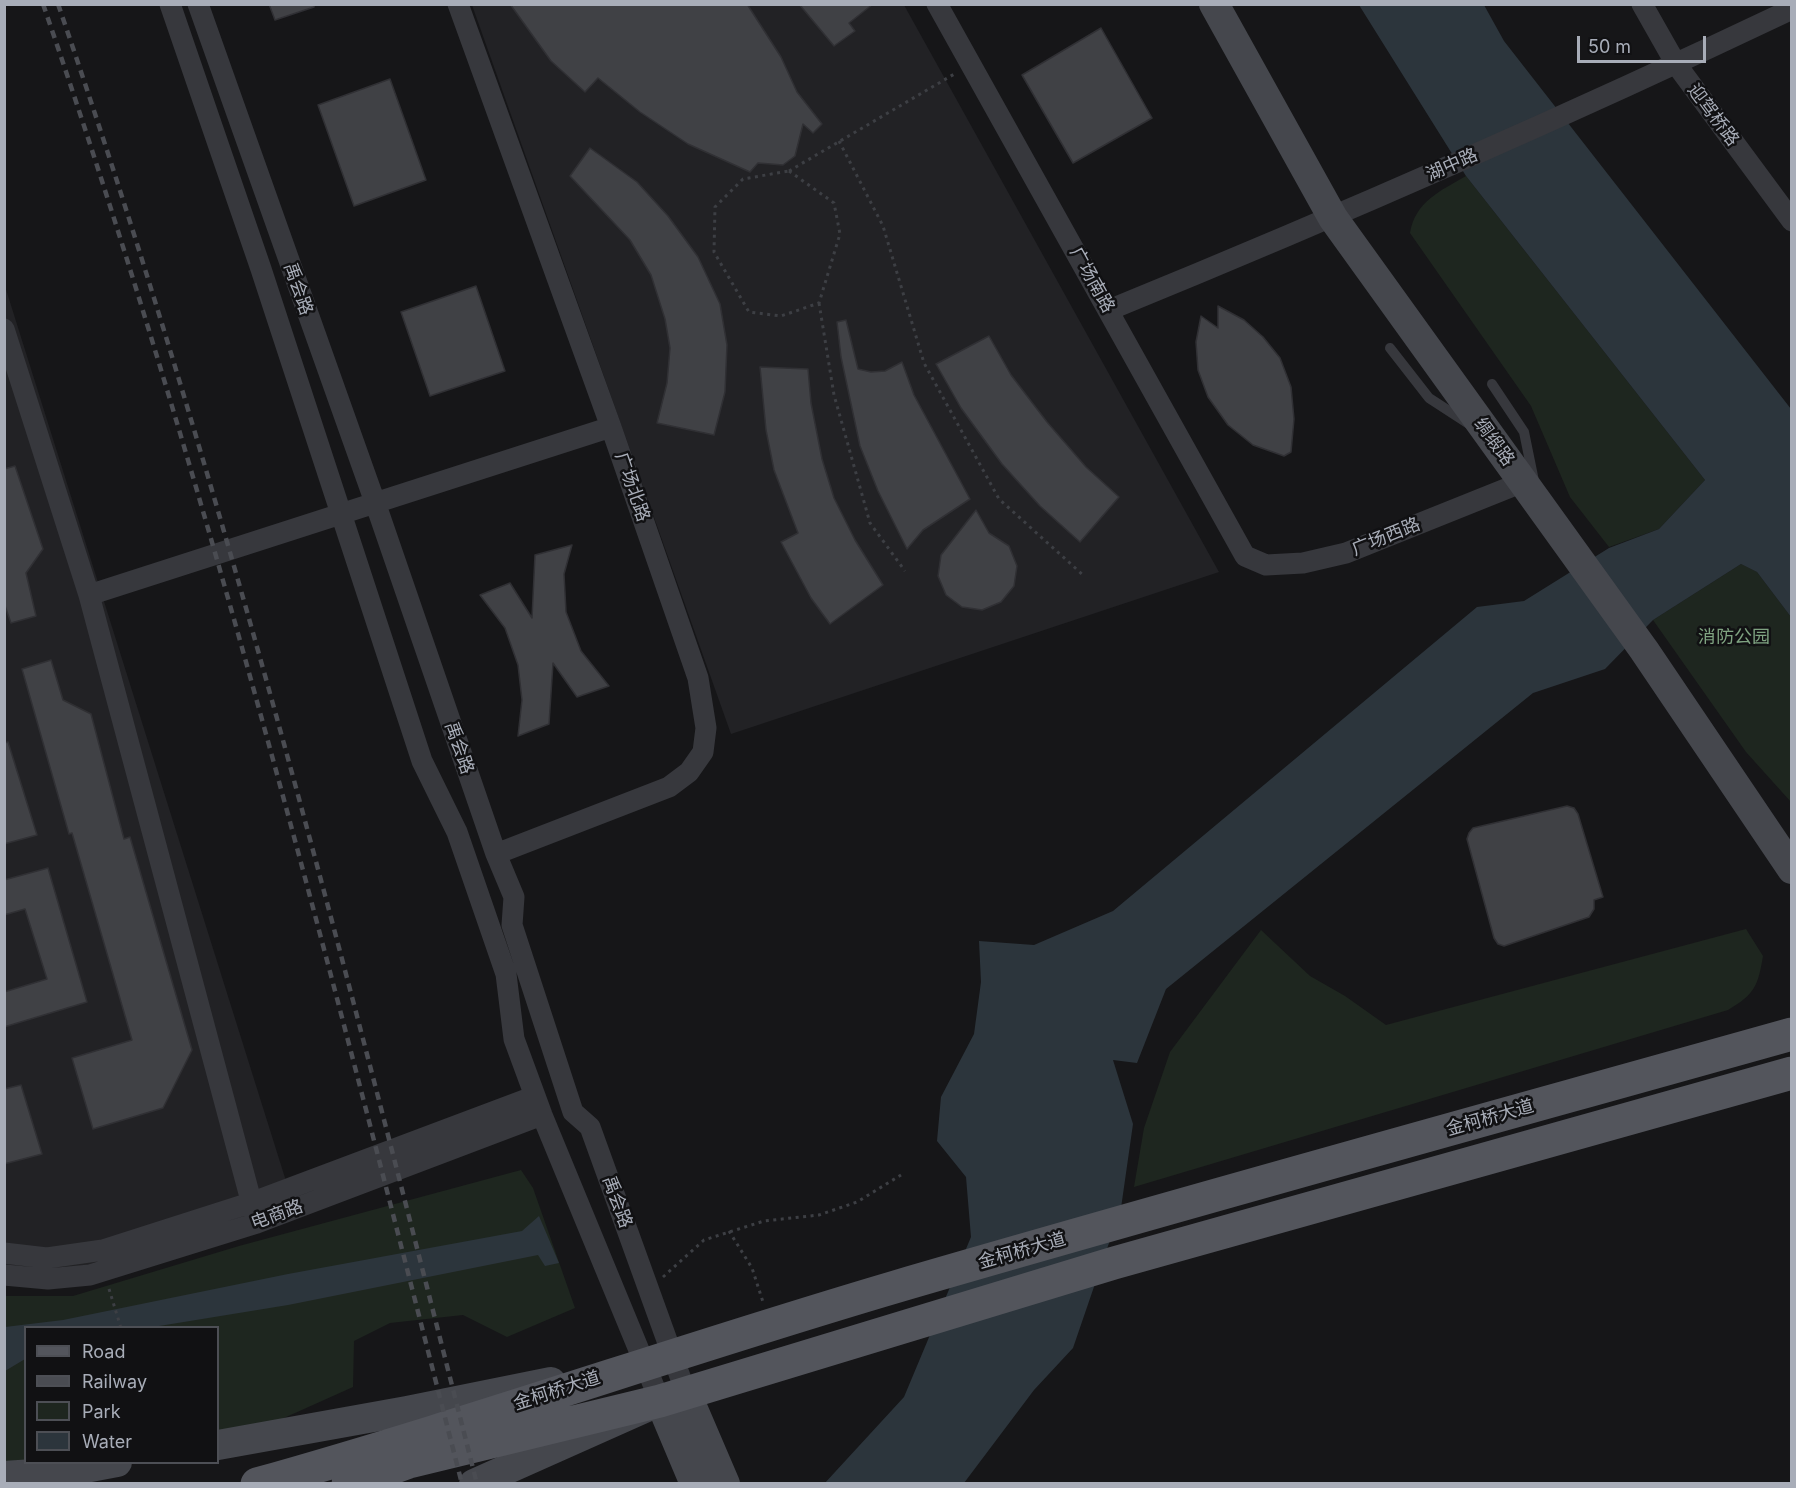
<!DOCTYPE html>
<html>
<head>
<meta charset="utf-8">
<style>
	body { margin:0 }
	#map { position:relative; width:1796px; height:1488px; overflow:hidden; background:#161618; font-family:Inter,sans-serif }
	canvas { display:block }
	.frame { position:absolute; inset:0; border:6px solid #a8adb8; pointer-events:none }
	.legend { position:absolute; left:24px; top:1326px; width:195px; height:138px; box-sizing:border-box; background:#111113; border:2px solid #4d4f55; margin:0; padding:8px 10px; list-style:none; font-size:18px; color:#a8adb8 }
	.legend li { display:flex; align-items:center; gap:12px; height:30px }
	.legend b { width:30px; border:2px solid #4d4f55 }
	.scale { position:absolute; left:1577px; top:36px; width:129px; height:27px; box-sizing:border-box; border:3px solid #a8adb8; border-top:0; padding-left:8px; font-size:18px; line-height:21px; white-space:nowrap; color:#a8adb8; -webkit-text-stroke:4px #111113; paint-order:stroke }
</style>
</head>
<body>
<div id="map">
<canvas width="1796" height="1488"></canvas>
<div class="frame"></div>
<ul class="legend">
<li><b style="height:8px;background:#53555c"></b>Road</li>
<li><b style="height:8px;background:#4a4c52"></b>Railway</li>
<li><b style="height:16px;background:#1e261f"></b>Park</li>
<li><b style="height:16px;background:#2c353c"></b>Water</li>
</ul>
<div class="scale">50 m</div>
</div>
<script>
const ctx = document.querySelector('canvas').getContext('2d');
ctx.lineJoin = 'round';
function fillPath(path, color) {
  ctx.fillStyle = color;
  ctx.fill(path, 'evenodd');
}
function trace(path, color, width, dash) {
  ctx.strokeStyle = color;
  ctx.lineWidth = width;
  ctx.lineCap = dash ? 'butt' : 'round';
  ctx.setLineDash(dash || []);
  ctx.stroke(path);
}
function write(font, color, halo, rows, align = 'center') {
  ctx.font = font + ' Inter,"Noto Sans SC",sans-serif';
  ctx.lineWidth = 5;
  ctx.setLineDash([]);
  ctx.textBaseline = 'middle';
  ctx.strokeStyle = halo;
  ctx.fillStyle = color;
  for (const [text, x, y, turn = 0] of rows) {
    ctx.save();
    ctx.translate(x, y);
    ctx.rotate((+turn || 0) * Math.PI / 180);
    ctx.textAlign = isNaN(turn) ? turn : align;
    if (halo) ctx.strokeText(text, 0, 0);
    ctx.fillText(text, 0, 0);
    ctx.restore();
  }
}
fillPath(new Path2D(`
	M472,5h432l315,567 -488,162z
	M4,283l293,933 -248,65 -45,-7z`), '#222225');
fillPath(new Path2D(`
	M1466,176l239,304 -46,49 -50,18 -39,-50 -39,-91 -121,-173c5,-31 30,-42 56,-57z
	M1741,564l16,8 34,45v185l-45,-50 -93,-132z
	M1746,929l17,27c-5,30 -8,38 -35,54l-594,177 10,-59 26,-76 91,-122 49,46 35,20 41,29z
	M521,1170l12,18 42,120 -68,29 -44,-22 -73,8 -36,18 -1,46 -78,35 -57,11v-105h-192l-1,132 -20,2v-166h68l166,-50z`), '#1e261f');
fillPath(new Path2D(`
	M1359,5h125l20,36 287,368v208l-34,-45 -16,-8 -88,56 -48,49 -72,24 -367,296 -29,74 -24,-3 20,64 -12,84 -48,140 -39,42 -70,93 -140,1 80,-87 67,-160 -5,-60 -29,-36 4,-44 33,-63 7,-52 -2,-41 55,4 79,-34 364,-304 47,-6 85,-53 50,-19 46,-49 -239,-304z
	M539,1216l20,47 -14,3 -7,-11 -250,50 -135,22 -127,1 -1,31 -20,12v-44l58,-7 225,-46 234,-43z`), '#2c353c');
const building = new Path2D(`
	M269,4h45v3l-39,13z
	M510,4h237l34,53 16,35 25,32 -9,9 -10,-9 -8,32 -12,9 -25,-2 -8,9 -62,-28 -48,-32 -42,-34 -13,14 -34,-31z
	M799,4h74l-24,19 6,8 -21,15z
	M1101,28l51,90 -79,45 -51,-88z
	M390,79l36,101 -72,26 -36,-101z
	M590,148l47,34 31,34 30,41 22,47 7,41 -2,47 -11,43 -57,-12 10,-40 3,-35 -5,-29 -14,-44 -21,-35 -60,-64z
	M476,286l29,85 -75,25 -29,-84z
	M1218,306l26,14 19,17 17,21 11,29 3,32 -3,33 -7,4 -31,-11 -25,-20 -20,-28 -10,-27 -2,-28 5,-26 17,12z
	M846,320l12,49 13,3 14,-1 17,-9 12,33 56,104 -47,31 -16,19 -29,-58 -18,-45 -19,-89 -4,-35z
	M989,336l22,39 36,47 39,45 33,30 -39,45 -40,-36 -38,-42 -41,-56 -25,-44z
	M760,367l48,2 3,34 11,56 12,39 21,42 28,45 -53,39 -19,-26 -30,-56 17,-9 -24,-63 -8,-40z
	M15,466l28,83 -17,24 10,43 -25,7 -7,-20v-134z
	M976,510l13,23 20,13 8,20 -3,20 -13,16 -19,8 -20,-3 -16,-12 -8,-19 3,-21z
	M572,545l-8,29 2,38 15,39 28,35 -32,11 -24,-34 -4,61 -31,12 4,-36 -4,-35 -13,-37 -25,-33 30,-12 22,35 3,-63z
	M51,660l12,40 28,14 33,125 6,-2 62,213 -29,58 -70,21 -21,-71 60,-18 -60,-207 -3,1 -47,-165z
	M8,742l29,93 -33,9v-101z
	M1567,806l7,2 4,6 25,83 -9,3v9l-5,8 -85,29 -6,-2 -4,-6 -27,-99 2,-6 4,-5z
	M48,868l39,134 -83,25v-35l43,-13 -22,-70 -21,6v-35z
	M21,1085l21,69 -38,10v-75z`);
fillPath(building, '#404145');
trace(building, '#303034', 1.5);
trace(new Path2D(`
	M839,141l44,85 41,137 75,136 84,76
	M789,171l45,32 6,31 -21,69 -38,13 -32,-4 -35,-60 1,-45 28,-28z
	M789,171l167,-98
	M819,303l15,92 36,128 35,48
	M729,1231l23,37 11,34
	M663,1277l41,-37 60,-19 55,-6 38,-13 44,-27
	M109,1289l12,39`), '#3d3f44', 3, [3, 4.5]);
trace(new Path2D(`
	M1390,348l39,50 40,26
	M1492,384l32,48 10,49`), '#37383d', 10);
trace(new Path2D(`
	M170,4l91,265 161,492 35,71 49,142 8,65 28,76 118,286
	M198,4l178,501 120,349 18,43 -2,28 61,187 17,15 96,266
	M458,4l153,423 87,251 8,50 -3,24 -14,20 -20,15 -173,67
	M937,4l308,552 21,9 37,-2 43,-10 177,-71
	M1642,4l34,60 116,157
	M1109,310c230,-94 458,-194 683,-301
	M4,329l85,266 168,628
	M89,595l522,-168
	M4,1253l43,5 56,-8 150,-48 282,-106
	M4,1275l44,4 42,-4 167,-52 285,-108`), '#37383d', 21);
trace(new Path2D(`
	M1214,4l119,214 311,432 148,219
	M686,1393l39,91
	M218,1445l189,-34 144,-29
	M4,1476l60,-4 53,-10
	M474,1484l186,-83 35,83`), '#45474d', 30);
trace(new Path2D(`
	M257,1484c214,-60 424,-134 638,-197 298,-87 597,-169 897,-253
	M348,1484l61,-22 251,-61 454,-138 678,-190`), '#53555c', 33);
trace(new Path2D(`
	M43,4c167,485 292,983 419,1480
	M58,4c167,486 293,983 419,1480`), '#4a4c52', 4.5, [8, 6]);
write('18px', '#a8adb8', '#111113', [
	["迎驾桥路",1713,115,53],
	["湖中路",1452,165,-24],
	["广场南路",1092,280,61],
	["禹会路",298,289,71],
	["绸缎路",1494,442,54],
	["广场北路",632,487,71],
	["广场西路",1386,537,-22],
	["禹会路",459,748,71],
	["金柯桥大道",1490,1118,-16],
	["禹会路",617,1202,70],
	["电商路",277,1215,-20],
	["金柯桥大道",1022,1251,-16],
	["金柯桥大道",557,1391,-18]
]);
write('18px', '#7fa381', '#111113', [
	["消防公园",1734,638]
]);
</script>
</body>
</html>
